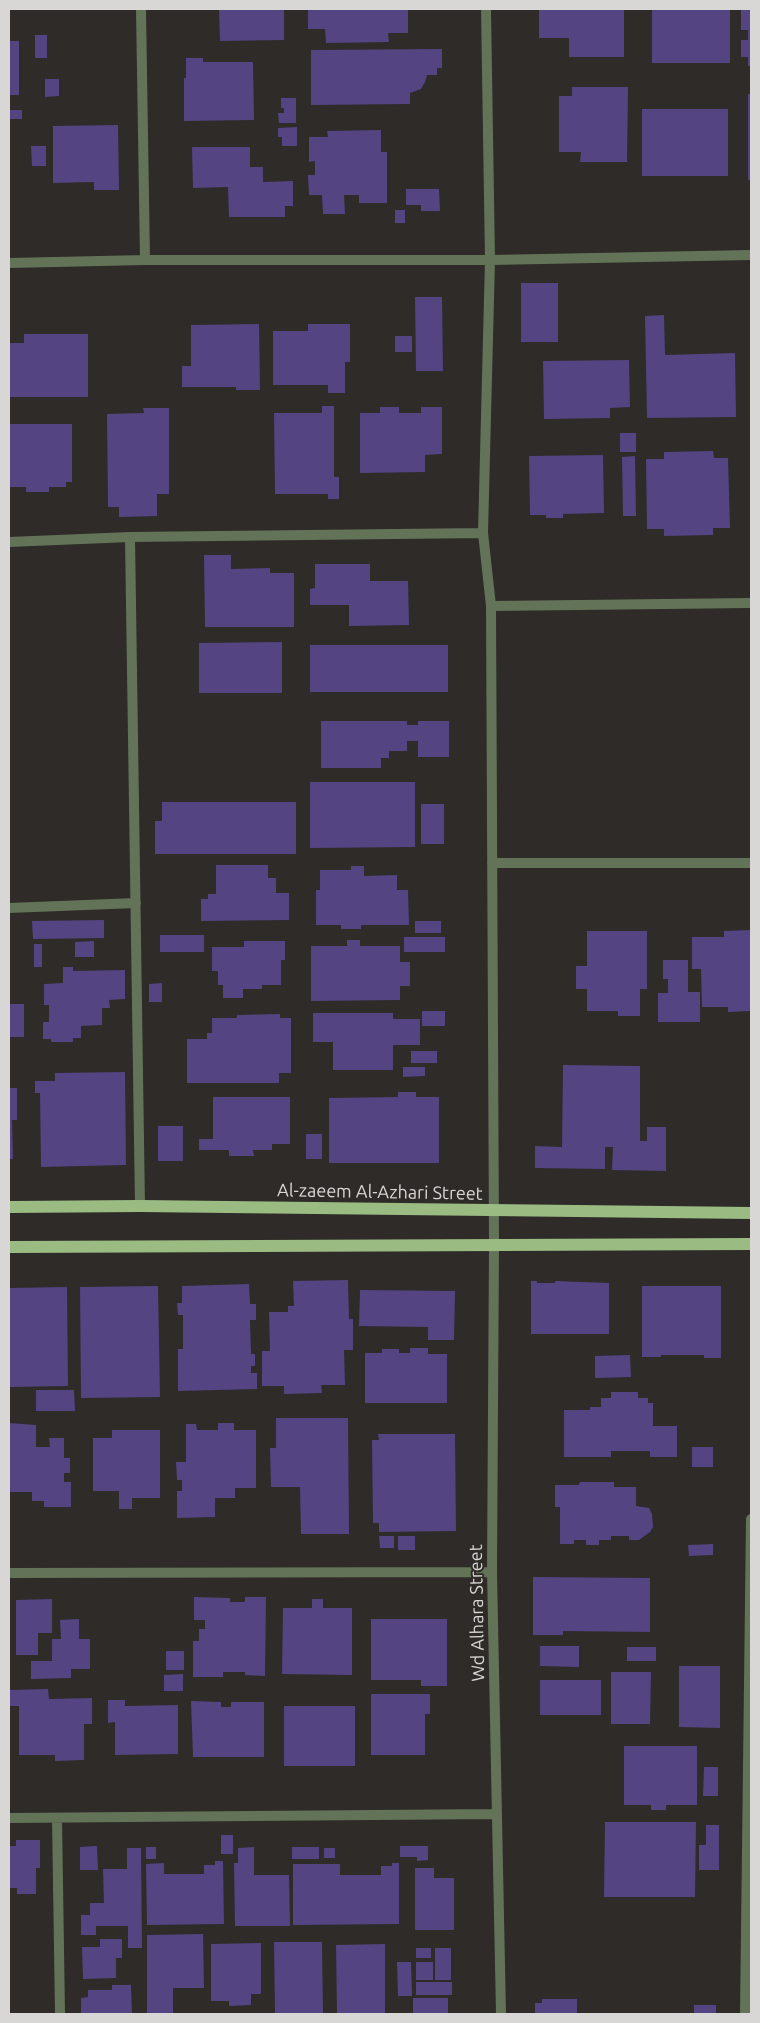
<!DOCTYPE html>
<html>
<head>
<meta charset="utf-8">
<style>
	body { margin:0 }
	#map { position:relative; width:760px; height:2023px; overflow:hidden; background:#2e2b28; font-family:Ubuntu,sans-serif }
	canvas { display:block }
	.frame { position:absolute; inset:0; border:10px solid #d9d7d5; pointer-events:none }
</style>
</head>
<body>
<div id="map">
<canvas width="760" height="2023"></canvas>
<div class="frame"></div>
</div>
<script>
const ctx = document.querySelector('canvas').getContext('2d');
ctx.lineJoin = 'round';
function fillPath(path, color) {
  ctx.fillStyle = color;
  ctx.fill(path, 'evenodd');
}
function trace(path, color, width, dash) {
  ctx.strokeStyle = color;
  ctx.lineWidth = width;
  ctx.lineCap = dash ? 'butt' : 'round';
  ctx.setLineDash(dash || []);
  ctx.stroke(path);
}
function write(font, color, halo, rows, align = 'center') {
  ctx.font = font + ' Ubuntu,sans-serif';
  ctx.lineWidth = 4;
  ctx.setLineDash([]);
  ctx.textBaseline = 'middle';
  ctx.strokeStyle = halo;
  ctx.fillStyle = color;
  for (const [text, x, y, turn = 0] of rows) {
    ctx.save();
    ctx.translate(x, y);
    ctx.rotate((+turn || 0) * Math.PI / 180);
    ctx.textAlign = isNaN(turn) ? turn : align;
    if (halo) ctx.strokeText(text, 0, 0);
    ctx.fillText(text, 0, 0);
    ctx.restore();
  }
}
fillPath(new Path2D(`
	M219,9h65v31l-64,1z
	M308,9h100v24h-20l1,9 -63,1 -1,-14h-17z
	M539,9h85v48h-55v-19h-30z
	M652,9h78v54h-78z
	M741,9h10v57h-3v-9h-7v-17h7v-10h-7z
	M35,35h12v23h-12z
	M9,41h10v54h-10z
	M442,49v19h-5v7h-10l-2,7 -4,7 -11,4v11l-99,1v-55z
	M186,58h17v4h50l1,58 -70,1v-43h2z
	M45,79h14v17l-14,1z
	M572,87h56l-1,75h-47l1,-10h-22v-56h13z
	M748,94h3v86h-3z
	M281,98h15v25h-17l-1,-10h6v-5h-3z
	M642,109h86v67h-86z
	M9,110h13v9h-13z
	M118,125l1,65h-25v-8l-41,1v-57z
	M297,127v19h-15v-9h-4v-9z
	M381,130v22h6v51h-28v-8h-15l1,19h-22l-1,-19h-13l-1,-20h7v-14l-6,1v-25h19l-1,-6z
	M31,146h15v20h-14z
	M192,147h58v20h13v15l30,-1v25h-8v11h-56l-1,-30 -35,1z
	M406,189h33l1,22h-19v-6h-15z
	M395,210h10v13h-10z
	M521,283h37v59h-37z
	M415,297h27l1,74h-27z
	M664,315l1,40 70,-2 1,64 -89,1 -2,-102z
	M259,324l1,66h-24v-3h-54v-21h9v-41z
	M308,324h42v38h-5v31h-17v-8h-55v-54h35z
	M24,334h64v63h-79v-54h15z
	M395,336h17v16h-17z
	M629,360l1,47 -20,1v10l-66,1 -1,-58z
	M322,406h12v71h5v22h-11v-5h-53l-1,-81h48z
	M380,407h19v6h22v-6h21v47l-17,1v17l-65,1v-60h20z
	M143,408h26v86h-12v22l-38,1v-10h-11l-1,-93 37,-1z
	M9,424h63v58h-6v5h-17v5h-23v-5h-17z
	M620,433h16v19h-16z
	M713,451l1,7h14l2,70h-17v7l-49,1v-7h-17l-1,-70h18v-7z
	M603,455l1,58 -41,1v4h-17v-3h-16l-1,-59z
	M635,456l1,60h-13l-1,-59z
	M204,555h27v14l39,-1v5h24v54h-89z
	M315,564h55v17h38l1,44 -60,1v-21h-39v-16l5,-1z
	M282,642v51h-83v-50z
	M310,645h138v47h-138z
	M321,721h86v4h11v-4h31v36h-31v-16h-11v10h-18v7h-8v10h-60z
	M310,782h105v65l-105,1z
	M162,802h134v52h-141v-33h7z
	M421,804h23v40h-23z
	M216,865h52v13h8v15h13v27l-88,1v-22h7v-5h8z
	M351,866h13v10l33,-1v15h11l1,35h-48v4h-20v-4h-25v-35h4v-20h31z
	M104,920v18l-71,1 -1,-18z
	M415,921h26v12h-26z
	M751,930v81l-23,1v-5h-26l-1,-38h-9v-32h32v-6z
	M587,931h60v58h-7v27h-22v-5h-31v-22h-11v-23h11z
	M160,935h44v17h-44z
	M404,937h41v15h-41z
	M347,940h13v6h40v16h10v24h-10v14l-89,1v-55h36z
	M94,941v16h-19v-15z
	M244,941h41v19h-4v25h-19v4h-19v9h-20v-13h-5v-14h-6v-24h32z
	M34,944h8v23h-8z
	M663,960h25v32h12v30h-42v-29h10v-14h-5z
	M63,967h10v4l52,-1v29l-16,1 1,8h-8v17l-21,1v12h-8v4h-22v-3h-8v-17h6v-17h-5v-21l19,-1z
	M162,983v19h-13v-18z
	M9,1004h15v33h-15z
	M422,1011h23v15h-23z
	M313,1013h80v6h27v26h-27v25h-60v-28h-20z
	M280,1014v4h11v55h-12v10h-92v-44h20v-6h5v-15h25v-3z
	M411,1051h26v12h-26z
	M563,1065l77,1v75h7v-14h19v44l-54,-1 1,-23h-8v22l-70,-1v-22l27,1z
	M403,1067h22v9l-22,1z
	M125,1072l1,93 -85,2 -1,-74h-5v-12h20v-8z
	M9,1088h8v32h-5l1,39h-4z
	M398,1092h18v5h23v66h-110v-65l69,-1z
	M213,1097h77v47h-18v6h-19l1,6h-25v-6h-30v-11h14z
	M158,1126h25v35h-25z
	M306,1134h16v25h-16z
	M348,1280l1,39h4v31h-9l1,35h-24l1,8 -38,1v-8h-22v-35h8l-1,-39h19v-6h6l-1,-25z
	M531,1281h6v2h18v-2l54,2v51h-78z
	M249,1284l1,20h6v16h-6l1,34h4v12h-4v7h6v16l-79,2v-42h5v-34h-5l-1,-12h5v-17z
	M158,1286l2,111 -79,1 -1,-111z
	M642,1286h79v72h-17v-3h-43v2h-19z
	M67,1287l1,99 -59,1v-99z
	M360,1290l95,1 -1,49h-26v-13l-69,-1z
	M410,1348h18v6h19v49h-82v-50h17v-4h17v4h11z
	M630,1355l1,22 -36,1v-22z
	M36,1390h38l1,21h-39z
	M611,1392h27v6h10v5h5v23h24v31h-27v-6h-39v6h-47v-47h26v-3h11v-9h10z
	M276,1418h72l1,116h-48l-1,-47h-29l-1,-39h6z
	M9,1423l27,2v22h14l-1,-9h15v20h6v15h-6v9h7v25h-27v-6h-12v-9h-23z
	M218,1423h16v7h22v58h-21v10h-20v19l-38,1v-27h5v-11h-5l-1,-18h10v-38h10l1,6h21z
	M112,1430h48v68h-28v11h-13v-18h-26v-53h19z
	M378,1434h77l1,97 -77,1v-9h-6l-1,-83h7z
	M692,1447h21v20h-21z
	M580,1482h34v5h22v19l13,2 3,6 1,13 -3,5 -11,8h-10v-4h-18v4h-12v5h-13v-5h-12v4h-14v-37h-5v-22h24z
	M379,1536h15v12h-14z
	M398,1536h17v14h-17z
	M713,1544v11l-24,1 -1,-11z
	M533,1577l117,1v54l-87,-1v4h-30z
	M194,1597l36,1v4h15v-5h21l-1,79 -20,-1v-3h-22v5h-30v-36h6v-12h6v-9h-11z
	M52,1599v34h-14v22h-22v-55z
	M312,1599h11v9h29v67l-70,-1 1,-66h29z
	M79,1619v20h11v30h-19v9l-40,1v-18h21v-22h9l-1,-19z
	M371,1619h76v67h-26v-6h-50z
	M540,1646h39v21l-39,-1z
	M627,1647h29v14h-29z
	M166,1651h18v19h-18z
	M679,1666h41v62l-41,-1z
	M611,1672h40l-1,52h-39z
	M183,1674v17h-19v-16z
	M540,1680h61v35h-61z
	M48,1689l1,10 43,-1v26h-8v36l-29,1v-6h-36v-49h-9v-16z
	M371,1694h59v20h-5v41h-54z
	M108,1700h17v6l53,-1v49l-63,1v-33l-7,1z
	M191,1701l30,1v5h10v-5h33v55h-71z
	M284,1706h71v60h-71z
	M624,1746h73v59h-31v5h-15v-5h-27z
	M704,1767h14v29h-15z
	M605,1822h91l-1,75h-91z
	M706,1825h13v45h-20v-25h7z
	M221,1835h12v19h-12z
	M16,1840h24v28h-4v26h-19v-6h-8v-42h7z
	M97,1846l1,24h-18v-23z
	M400,1846h28v14l-11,1v-4h-17z
	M146,1847h10v12h-10z
	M254,1847v28h35l1,51h-55l-1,-63h4v-15z
	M292,1847h27v12h-27z
	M127,1848h14l1,100h-14v-22h-32v9h-15v-20h9v-12h14l-1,-34h24z
	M324,1848h11v10h-11z
	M215,1861h8l1,63 -77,1 -1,-61 18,-1v11h40v-9h11z
	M392,1863h7v61l-106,1v-61h47v11h41v-9h11z
	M415,1868h19v10h20v52h-39z
	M203,1934l1,54h-31v26h-26v-79z
	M100,1939h22v19h-6v20l-33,1 -1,-32h18z
	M274,1942h48l1,72h-48z
	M261,1943v51h-10v11l-22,1v-5h-18v-57z
	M385,1944v70h-48l-1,-69z
	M416,1948h15v10h-15z
	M435,1948h16v32h-16z
	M397,1962h14l1,34h-14z
	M416,1962h17v18h-17z
	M416,1982h36v13h-36z
	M112,1985h19l1,29h-51v-16l7,-1v-7h24z
	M413,1998h35v16h-35z
	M542,1999h35v15h-42v-11h7z
	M694,2005h22v9h-22z`), '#544482');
trace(new Path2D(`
	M141,9l4,251
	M486,9l4,251 -7,273 8,73 3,638 -2,328 9,442
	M9,263l136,-3h345l261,-5
	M130,537l10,669
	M9,542l121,-5 353,-4
	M491,606l260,-3
	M492,863h259
	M9,908l127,-5
	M9,1573l483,-1
	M9,1818l487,-4
	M57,1818l3,196
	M745,2014l6,-495`), '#637358', 10);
trace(new Path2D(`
	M9,1207l131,-1 611,7
	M9,1247l742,-3`), '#9abb82', 12);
write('18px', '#d9d7d5', '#2e2b28', [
	["Al-zaeem Al-Azhari Street",380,1192,1],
	["Wd Alhara Street",477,1613,-91]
]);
</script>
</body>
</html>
